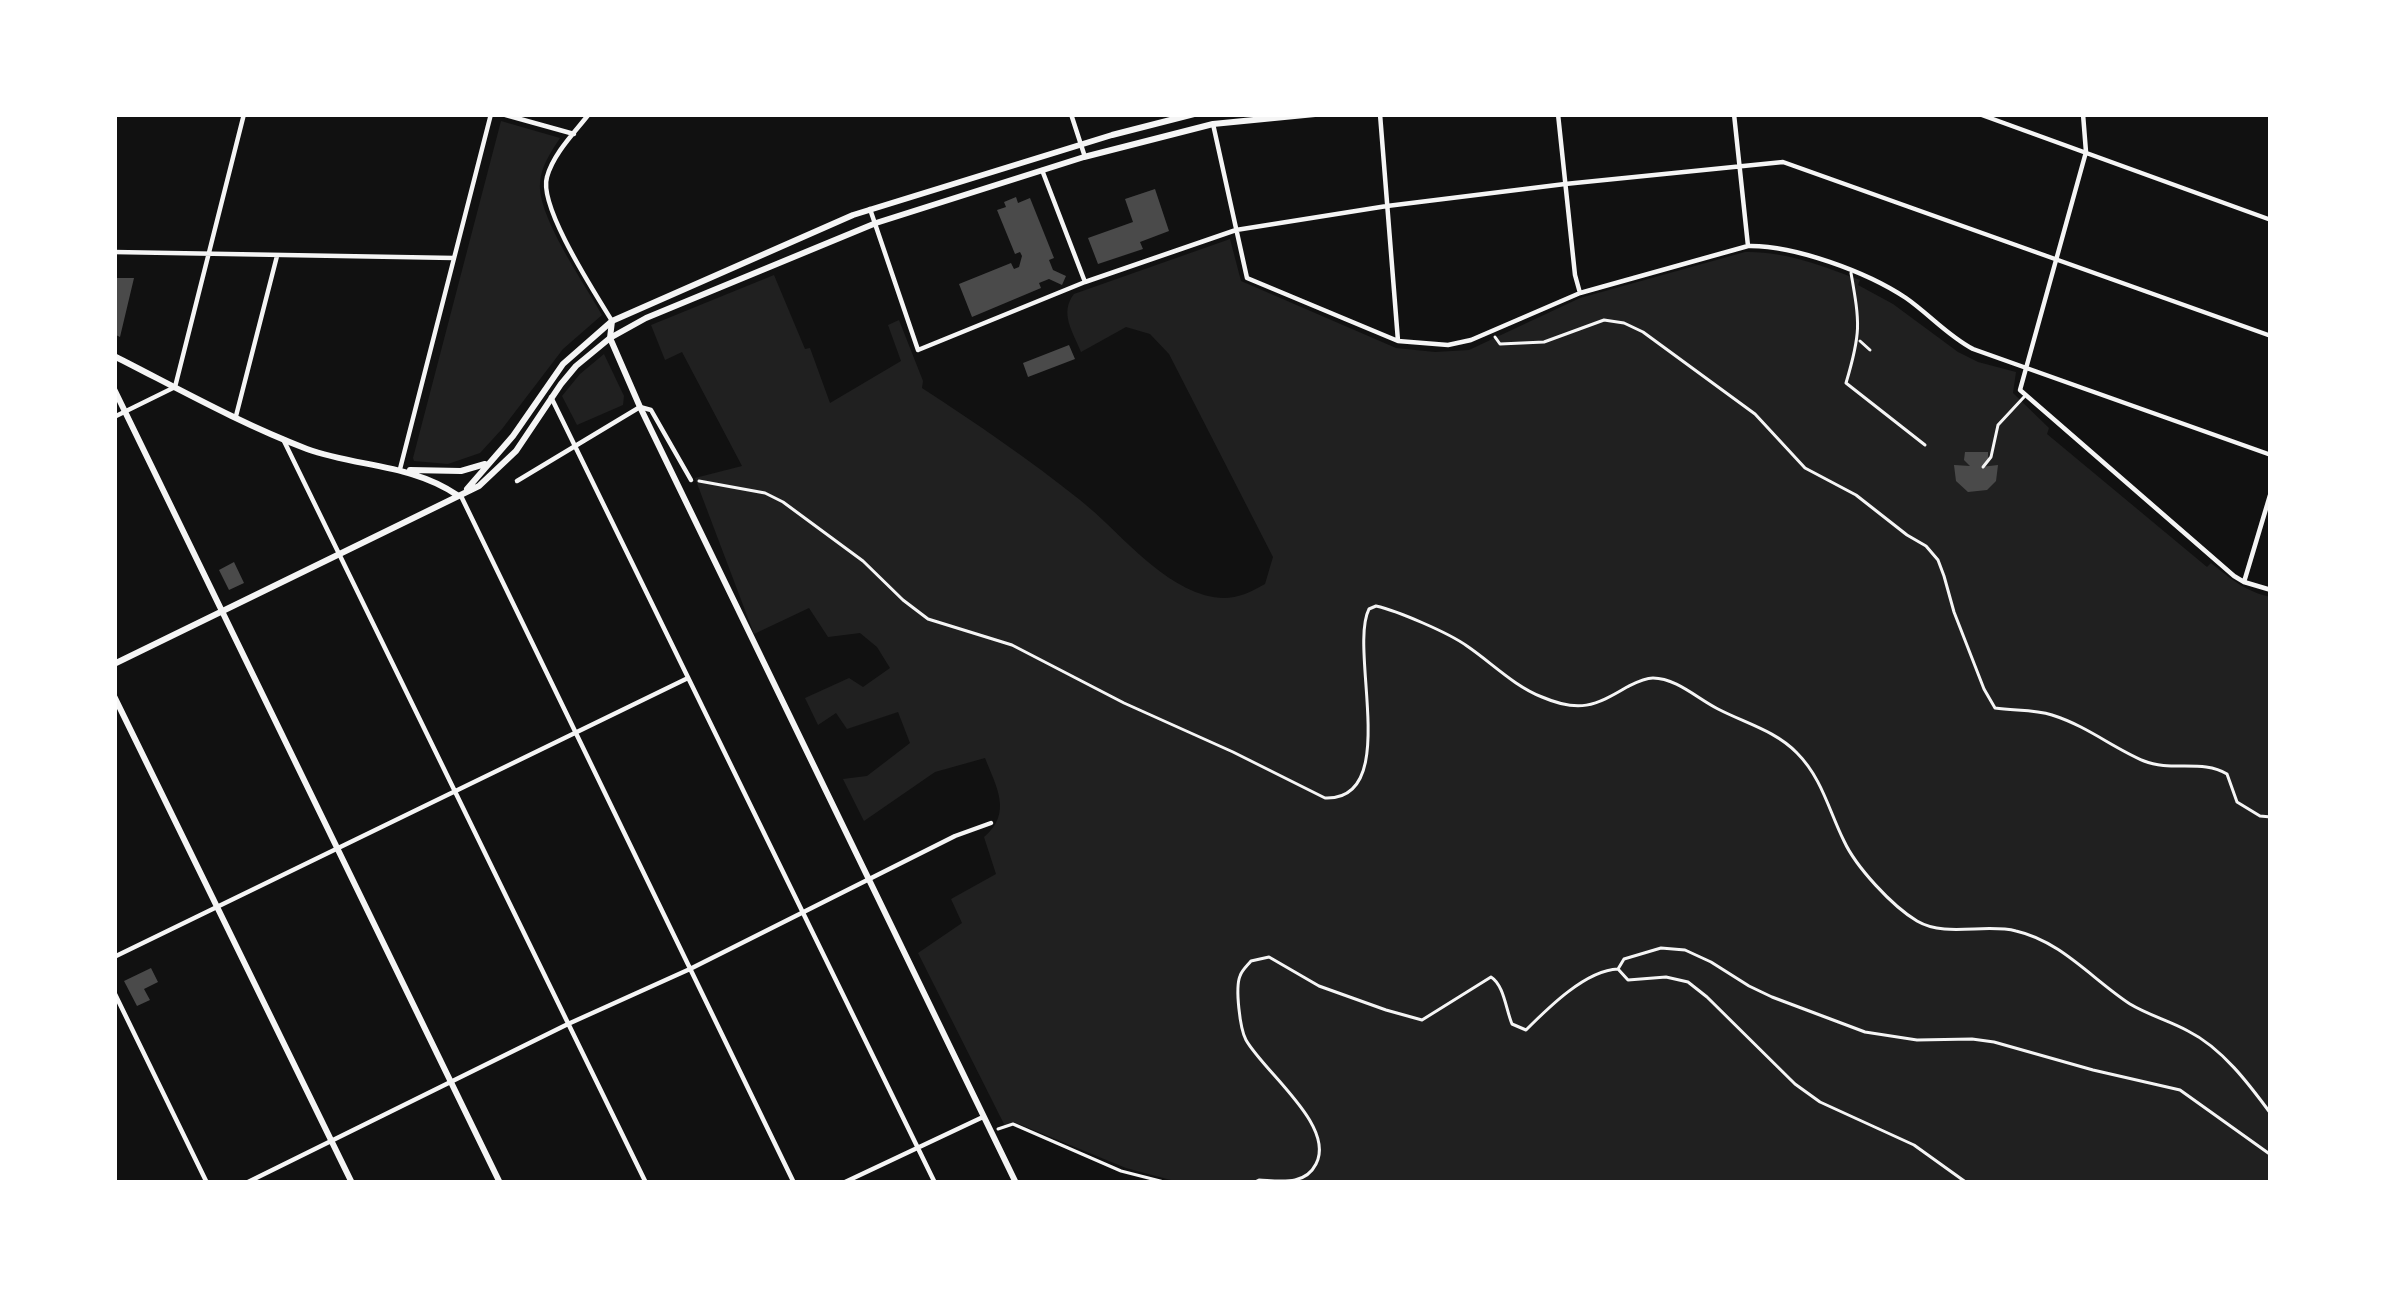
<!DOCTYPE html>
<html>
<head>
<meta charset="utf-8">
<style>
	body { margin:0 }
	#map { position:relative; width:2385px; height:1297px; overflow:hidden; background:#111; font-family:"Libre Baskerville",serif }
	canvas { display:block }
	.frame { position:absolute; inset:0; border:117px solid #fff; pointer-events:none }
</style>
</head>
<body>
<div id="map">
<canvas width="2385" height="1297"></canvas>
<div class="frame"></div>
</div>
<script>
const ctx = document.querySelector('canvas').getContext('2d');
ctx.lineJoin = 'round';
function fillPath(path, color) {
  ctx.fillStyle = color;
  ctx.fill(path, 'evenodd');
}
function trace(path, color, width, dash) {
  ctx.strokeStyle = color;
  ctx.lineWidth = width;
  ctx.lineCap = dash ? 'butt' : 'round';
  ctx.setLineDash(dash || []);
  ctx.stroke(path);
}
fillPath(new Path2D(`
	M501,121l59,17c-9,14 -19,28 -20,45 -3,33 45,101 62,132l-39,34 -61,80 -22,24 -32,11 -34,-3 -1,-3z
	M1230,239l11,42 155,67 39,4 34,-2 111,-52 165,-46c40,-1 78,14 115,28l-2,5 35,19 65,48 20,10 38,10 -3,21 36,35 -2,6 160,133 4,-4c20,16 35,29 60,34v586h-1089l-56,-15 -112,-46 -9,4 -87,-173 44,-30 -11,-24 45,-25 -12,-37c29,-24 12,-51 1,-79l-50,14 -71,49 -21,-42 24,-3 43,-33 -12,-31 -51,17 -11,-16 -18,12 -13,-27 44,-20 14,9 27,-19 -13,-21 -17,-14 -32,4 -19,-29 -55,26 -59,-156 47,-12 -60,-114 -17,8 -14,-35 123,-50 31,74 5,-1 20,55 71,-42 -13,-36 11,-5 24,61 -1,7c54,35 108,72 158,112 40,32 74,79 124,95 25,7 40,1 61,-11l8,-27 -104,-203 -19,-20 -24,-7 -45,25c-8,-20 -22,-39 -7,-58z
	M604,354l20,42 -1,9 -46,20 -15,-29 18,-22z`), '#202020');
fillPath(new Path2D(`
	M1155,189l14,42 -29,11 3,7 -45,15 -10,-26 45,-16 -8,-23z
	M1016,197l2,6 12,-5 24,60 -5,2 4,10 13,6 -4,9 -13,-6 -10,4 2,5 -69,29 -13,-33 52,-21 3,6 5,-2 3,-11 -2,-4 -5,2 -18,-44 9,-3 -2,-5z
	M114,278h20l-14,59 -6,-3z
	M1069,345l6,14 -47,18 -5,-14z
	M1965,452h23v8l-7,7 17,-2 -2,16 -9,9 -19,2 -12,-11 -2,-16 16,1 -6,-6z
	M234,562l10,21 -15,7 -10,-20z
	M151,968l7,14 -14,7 6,11 -13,6 -13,-25z`), '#4a4a4a');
trace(new Path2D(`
	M1495,337l5,7 44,-2 60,-22 20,3 19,9 112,82 50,54 51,27 51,40 19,11 12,14 6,16 10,36 30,77 11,19c19,3 39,1 57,7 35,11 61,33 92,46 27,11 59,-2 83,13l10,28 23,14 11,1
	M699,481l66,12 18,9 80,59 40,39 25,19 84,26 112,58 109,49 92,46c77,3 23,-148 44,-189l7,-3c22,5 73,27 91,40 25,17 47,40 75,51 37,16 53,9 85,-10 8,-4 17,-9 26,-9 23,0 45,21 65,31 27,14 58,22 79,44 25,25 32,58 47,88 12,26 48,65 73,80 29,17 68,2 99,10 45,10 77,49 114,73 18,11 40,17 58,27 34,17 61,53 83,83
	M998,1129l15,-5 108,47 47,12
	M1253,1183l6,-3c21,1 46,6 57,-16 20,-38 -52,-92 -70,-124 -6,-11 -11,-52 -6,-64 2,-6 7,-10 11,-15l18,-4 50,29 67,24 36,10 69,-43c13,8 15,33 21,47l14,6c22,-22 60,-60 92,-61
	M1967,1183l-53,-38 -94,-43 -25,-18 -88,-87 -19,-15 -22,-5 -38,3 -10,-11 6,-10 37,-11 24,2 26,12 38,24 23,11 93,35 52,8 55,-1 22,3 99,28 87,20 91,65`), '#f5f5f5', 3);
trace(new Path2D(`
	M1851,273c9,51 10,60 -5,110l79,62
	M1860,341l10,9
	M1983,467l8,-10 7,-32 26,-28`), '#f5f5f5', 3);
trace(new Path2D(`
	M502,114l72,20
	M589,114c-14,18 -36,40 -42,63 -9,29 48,116 65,144
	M1071,114l13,40
	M1380,114l18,227
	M1558,114l17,161 5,18
	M1734,114l14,132
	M1979,114l292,106
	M2083,114l3,38 -66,238 214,186 10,6 27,8
	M1213,124l34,154 151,63 50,4 23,-5 109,-47 168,-47c46,-1 119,26 158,52 23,16 42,38 67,51l298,106
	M1042,170l43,112
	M870,209l48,141 167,-68 151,-52 151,-24 178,-22 218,-22 488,174
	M114,252l340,6
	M551,397l384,786
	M236,416l41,-160
	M114,417l61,-30 69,-273
	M283,439l363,744
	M400,469l91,-355
	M517,481l123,-74 11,3 40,70
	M461,496l333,687
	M2244,582l27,-90
	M114,957l574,-279
	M114,992l93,191
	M246,1183l322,-159 122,-55 265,-133 36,-13
	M843,1183l140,-66`), '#f5f5f5', 4.5);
trace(new Path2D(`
	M612,321l-2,17 30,69 376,776
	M114,389l386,794
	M114,696l238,487`), '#f5f5f5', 6);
trace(new Path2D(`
	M114,356c63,32 127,68 193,93 50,18 105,15 150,46
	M410,470l51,1 24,-7
	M467,489l46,-53 50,-72 49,-43 241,-106 259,-80 82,-21
	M114,664l365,-178 37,-35 45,-67 15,-18 34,-28 36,-20 230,-95 208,-66 129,-33 102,-10`), '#f5f5f5', 6);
</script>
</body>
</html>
